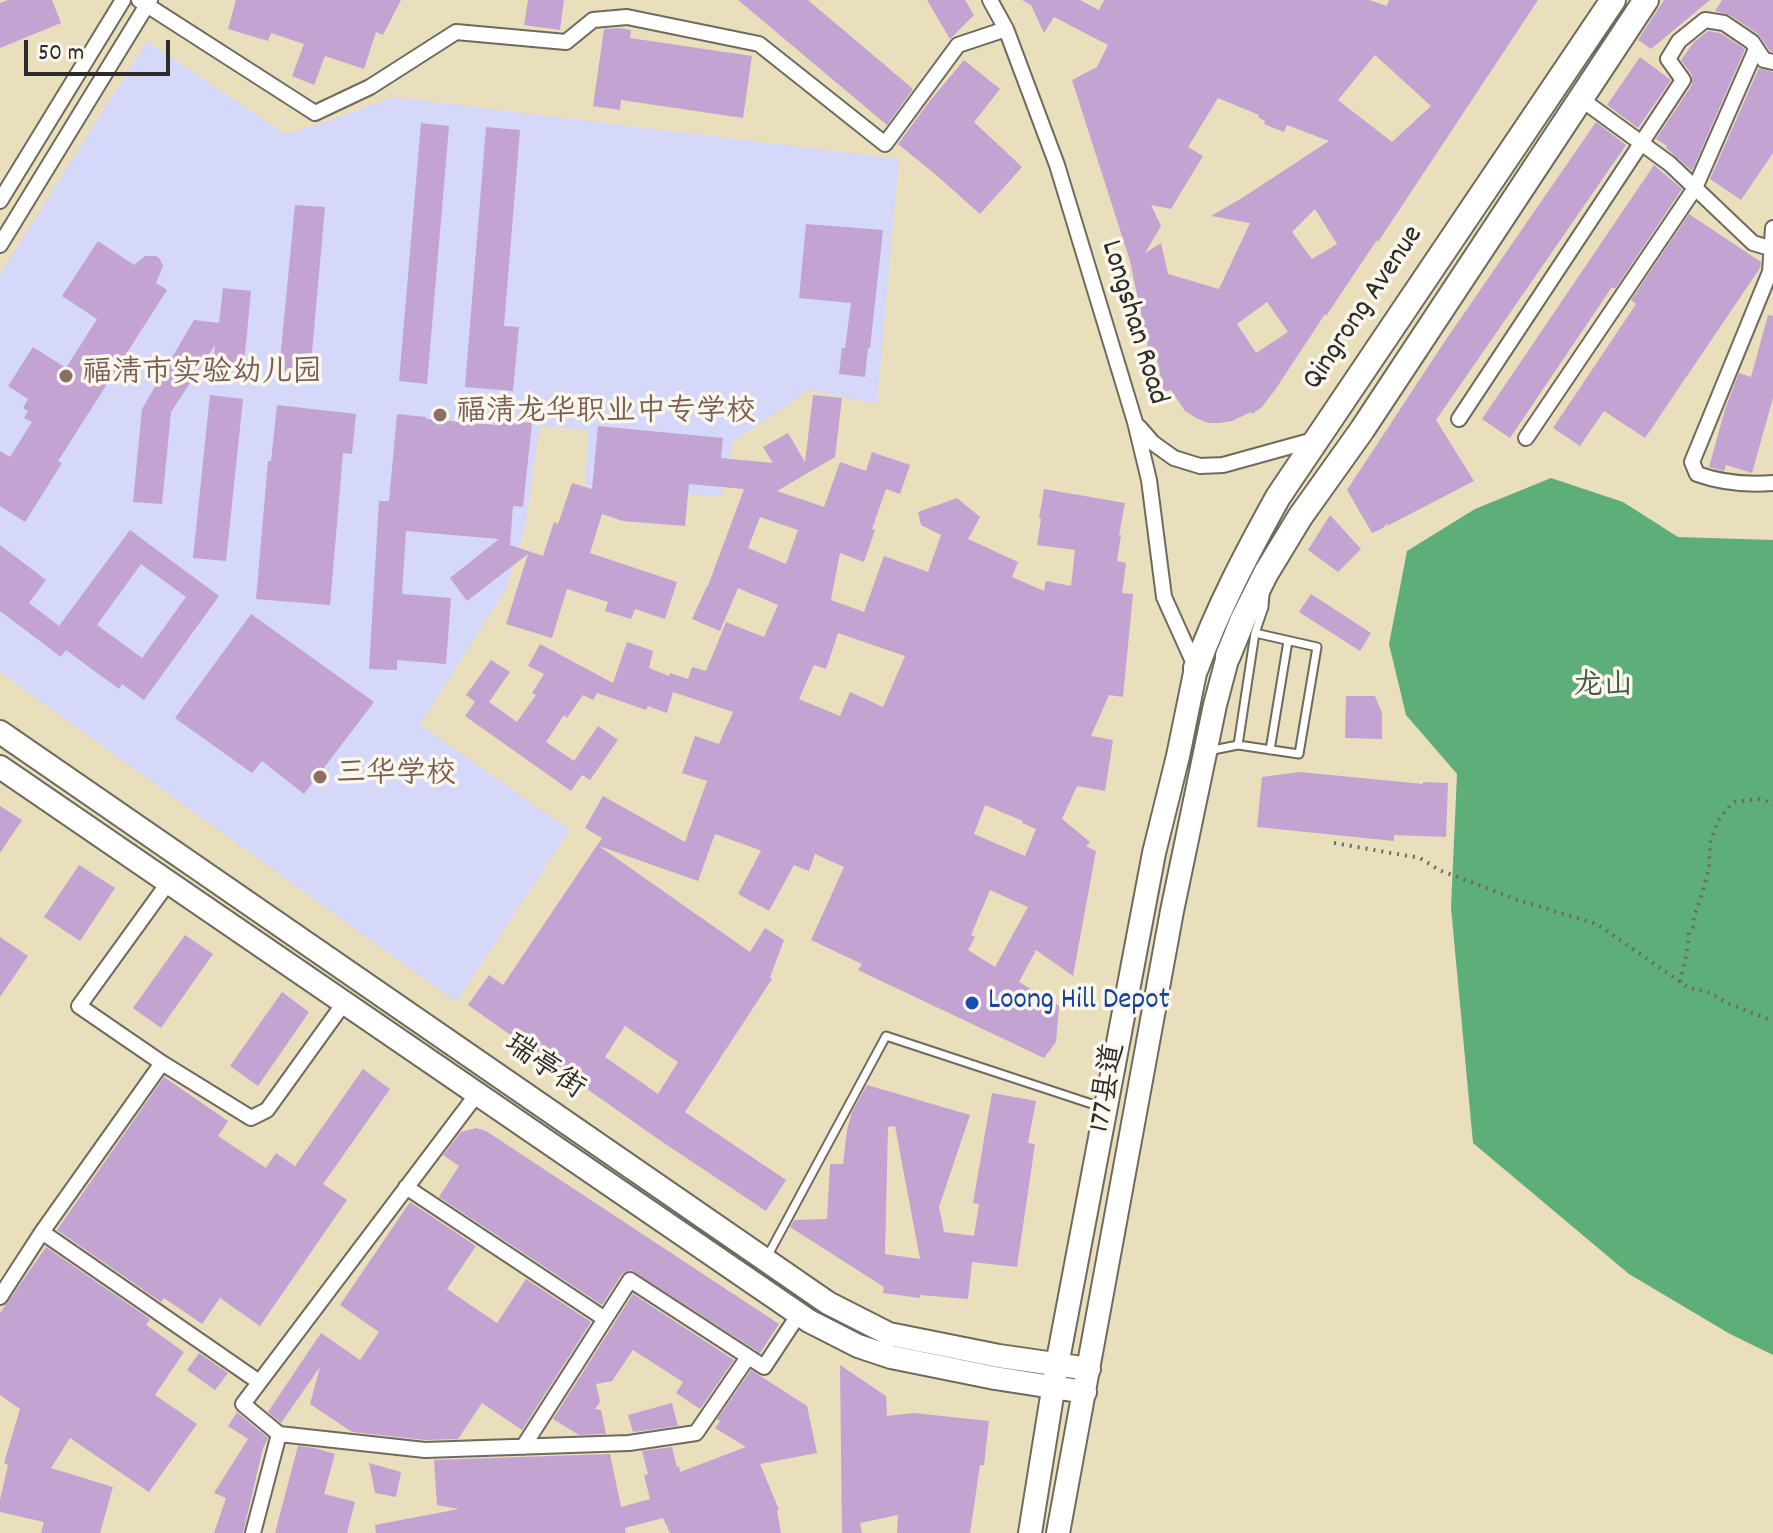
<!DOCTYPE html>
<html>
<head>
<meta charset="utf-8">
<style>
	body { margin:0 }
	#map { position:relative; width:1773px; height:1533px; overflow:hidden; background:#e9dfbc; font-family:Dekko,sans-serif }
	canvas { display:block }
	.scale { position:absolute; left:24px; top:40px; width:146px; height:36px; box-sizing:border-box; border:4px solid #2b2b2b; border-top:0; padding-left:10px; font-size:24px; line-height:28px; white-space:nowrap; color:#2b2b2b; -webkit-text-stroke:6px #fbf7ec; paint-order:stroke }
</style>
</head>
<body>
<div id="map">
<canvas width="1773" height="1533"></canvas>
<div class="scale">50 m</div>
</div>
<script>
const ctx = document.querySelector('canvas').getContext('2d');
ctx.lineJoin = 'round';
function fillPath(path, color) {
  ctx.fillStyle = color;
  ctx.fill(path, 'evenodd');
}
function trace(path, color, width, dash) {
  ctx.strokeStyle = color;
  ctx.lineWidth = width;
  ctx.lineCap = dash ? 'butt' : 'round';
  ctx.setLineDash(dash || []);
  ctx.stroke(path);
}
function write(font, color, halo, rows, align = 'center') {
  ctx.font = font + ' Dekko,"LXGW WenKai TC",sans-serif';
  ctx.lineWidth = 7;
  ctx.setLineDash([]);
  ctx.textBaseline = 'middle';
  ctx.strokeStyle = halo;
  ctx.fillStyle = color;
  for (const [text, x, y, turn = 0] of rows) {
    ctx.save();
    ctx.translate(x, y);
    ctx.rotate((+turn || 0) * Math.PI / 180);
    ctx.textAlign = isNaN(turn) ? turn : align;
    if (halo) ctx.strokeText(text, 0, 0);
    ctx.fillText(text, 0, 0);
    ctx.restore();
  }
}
fillPath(new Path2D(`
	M147,41l138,93 35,-10 73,-27 506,62 -22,245 -68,-14 -76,52 -12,55 -136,-12 3,-55 -48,-4 -15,102 -19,61 -86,136 150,105 -114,172 -456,-330v-398z`), '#d6d8f9');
fillPath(new Path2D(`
	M1551,478l72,24 55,35 95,3v815l-43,-21 -101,-60 -156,-131 -22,-235 6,-134 -51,-59 -17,-71 18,-93 68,-42z`), '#5eae7a');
fillPath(new Path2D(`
	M8,0h44l9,23 -61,25v-45z
	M236,0h165l-18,35 -7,-3 -12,37 -39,-13 -11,29 -22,-9 12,-32 -33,-11 -3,8 -40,-12z
	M528,0h36l-4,30 -36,-5z
	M738,0h70l105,89 -26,36z
	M927,0h38l9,15 -24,24z
	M1022,0h58l19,10 5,-10h265l18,6 2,-6h149l-160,242 -1,-2 -51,76 -1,-2 -50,76 -13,17 -10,7 -1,-2 -19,9 -12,2h-12l-12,-5 -11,-7 -14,-21 -7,2 -8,-36 -6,1 -20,-96 -58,-181 25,-13 11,-22 -54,-28 -10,16 -13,-28zM1375,55l56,51 -39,36 -54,-42zM1218,98l41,17 -1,2 7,4 -1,3 20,8 3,-7 42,16 -87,57 -31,18 39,7 -31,66 -51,-15 -7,-31 -16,10 16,-27 -10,-21 20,4 32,-53 -15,-9zM1315,209l22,35 -25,15 -20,-27zM1267,302l21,30 -32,21 -19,-29z
	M1664,0h46l-59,49 -13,-9z
	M1722,0h51v52l-3,-1 -12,-17 -28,-19 -15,-4z
	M619,28l12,2 -1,8 122,18 -9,62 -122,-18 -1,10 -27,-4 11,-77z
	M1708,31l12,2 25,16 -53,122 -26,-23 1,-2 -11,-7 36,-54v-10l-11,-15 13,-18z
	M1640,57l31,23 -33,48 -31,-23z
	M964,60l36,29 -26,33 48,45 -42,47 -45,-40 -37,-30 31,-42z
	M1759,68l14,4v81l-32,47 -31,-21z
	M1596,122l30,23 -190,275 38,61 -87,45 1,-4 -5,6 -11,5 -25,-43 98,-149z
	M421,123l28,3 -22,258 -28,-3z
	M486,127l34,3 -16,196 15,1 -6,64 -48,-4z
	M1654,165l28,24 -67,100 -3,-2 -102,151 -28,-19z
	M295,205l30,2 -15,167 -31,-3z
	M1689,214l72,48 -1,6 -115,170 -41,-27 -24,35 -27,-18 83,-124 -5,-4z
	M806,224l77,6 -13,118h-2l-3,29 -26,-3 3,-26h3l6,-45 -52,-5z
	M98,241l36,24 11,-9h11l4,3 3,7 -7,17 11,7 -109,171 4,2 -37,59 -25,-16v-55l10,6 22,-35 -8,-4 4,-7 -5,-3 5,-9 -20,-13 25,-39 33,21 31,-49 -35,-23z
	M223,288l28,3 -7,73 -30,-3 1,-16 -44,67 -9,92 -29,-2 9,-93 52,-89 25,3z
	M1768,315l5,1v82l-21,75 -26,-8 -2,6 -15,-4 17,-61 13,-33 12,4z
	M210,395l33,4 -17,162 -33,-3z
	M813,395l29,3 -7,59 -58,34 47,16 16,-45 26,9 6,-19 38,13 -10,29 -14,-5 -14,40 3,1 -11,32 -24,-9 -9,47 33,12 20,-56 44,16 13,-37 -20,-10 -3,-13 39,-14 23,19 -12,22 50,23 -6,15 32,14 2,-10 25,5 4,-36 -38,-5 4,-26 -2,-1 5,-29 81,14 -6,32h2l-4,26 9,2 -4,30 11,1 -10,103 -14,-2 -18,41 22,4 -8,51 -28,-5 -15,33 28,23 -4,4 10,5 -23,125 -37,-26 -17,32 40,24 -3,36 -12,16 -186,-88 4,-6 -51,-24 33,-73 -29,-13 -6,17 -15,-6 -25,46 -31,-17 23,-43 -4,-2 -42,-15 -17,47 -99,-35 151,106 15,-24 19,12 -14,37 2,2 -87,133 101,68 -20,31 -108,-72 -190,-134 21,-30 14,10 99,-147 -17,-10 18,-32 82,46 22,-61 -25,-8 13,-37 24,8 14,-32 -60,-20 -6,21 -19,-7 -2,4 -49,-17 -4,7 -10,-5 -16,23 -3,-3 -18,27 28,19 24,-35 20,14 -28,40 -8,-5 -11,16 -106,-75 10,-14 -9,-7 25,-35 19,12 -21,30 28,20 19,-27 -4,-2 12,-19 -16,-8 12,-22 73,39 14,-41 26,9 -4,17 20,8 1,-3 18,6 4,-12 14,4 20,-49 38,15 14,-32 -40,-17 -18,43 -28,-12 15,-33h1l36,-97 -55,-5 -4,42 -62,-5 -21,-7 -12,39 87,29 -12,37 -30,-10 -4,10 -26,-8 3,-9 -41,-13 -15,49 -46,-14 22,-70 -61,47 -17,-23 49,-39 -93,-8 -4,63 49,4 -5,66 -49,-4v10l-28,-1 10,-168h10l8,-87 29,3v2l71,6v-5l35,3 -9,84 -10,-1 -3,39 33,11 11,-34 4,2 14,-41 20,6 6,-63 125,12 -2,20 52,5 -10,-16 25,-14 17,29zM760,517l38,13 -12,34 -38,-16zM838,633l67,23 -22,51 -33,-15 -10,24 -41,-17 15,-34 12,4zM985,805l38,16 -1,2 14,6 -11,27 -51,-22zM990,890l38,17 -33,60 -27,-17 7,-13 -4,-2zM625,1026l53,36 -20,32 -53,-37z
	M277,405l79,9 -4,40 -9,-1 -13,152 -74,-6 12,-138h3z
	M1330,515l31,34 -23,23 -30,-22z
	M130,530l89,66 -75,104 -22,-16 -3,5 -53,-39 -5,7 -61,-46v-66l46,35 -17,23 30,23zM141,564l45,33 -44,61 -45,-33z
	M1311,594l60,39 -11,18 -61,-39z
	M251,614l123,88 -70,92 -42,-33 -10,12 -77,-55z
	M1346,696h29l7,17v26l-37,-1z
	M1300,772l123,12v-2l25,1 -2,54 -52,-2v6l-137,-14 5,-50z
	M0,806l22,14 -22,33z
	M79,865l36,23 -35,53 -36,-24z
	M185,935l28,19 -52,74 -28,-20z
	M0,937l28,19 -28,41z
	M282,992l27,20 -51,74 -28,-20z
	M363,1069l27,20 -67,95 24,16 -87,126 -40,-28 -18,26 -38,-26 -3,4 -104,-72 107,-153 64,44 -10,15 48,32 10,-15 19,13z
	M867,1085l103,30 -31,92 5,25 30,4 5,-32 -6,-1 19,-110 44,8 -8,42 7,1 -18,123 -45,-5 -4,37 -48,-4v3l-37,-5 1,-6 -94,-60 4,-7 33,-1 3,-55h13l4,-34 5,-18zM895,1126l25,133 -35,-5 3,-127z
	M476,1128l10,3 293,193 -19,29 -129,-83 -9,4 -20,31 -163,-108 20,-31 -16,-11 18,-23z
	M410,1202l66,44 -29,43 50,34 29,-44 65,43 -69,108 -40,-27 -24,36 -33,1 -73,-8 -42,-28 10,-37 -39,56 -13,-11 53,-79 39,27 19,-28 -39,-27z
	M46,1247l104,72 -4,6 38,27 -29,43 42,29 -48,68 -79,-54 -19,30 62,19 -13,46h-59l3,-11 -44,-10v-12l8,-35 -4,-2 16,-54 -20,-14v-82z
	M633,1294l101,66 -34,49 -24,-16 7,-11 -50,-32 -21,31 -16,3 4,18 -5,7 6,1 5,24 -27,1 -26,-16z
	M199,1353l29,20 -13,17 -28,-20z
	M840,1365l46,31 1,20 27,-3 75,8 -5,44h-4l-10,68h-73l1,-18 -38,8 2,10h-20z
	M751,1370l56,36 10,47 -57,11 19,46 -2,1 4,22h-111l-7,-15 -38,10 1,5h-250l-1,-8 84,-16 -22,-4 -3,-45 176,-6 11,53 29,-8 -6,-24 4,-1 -6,-23 30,-4 5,20 2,-1 1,6 66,-25 -31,-19 5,-7 -3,-2z
	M672,1403l6,23 -45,6 -5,-17z
	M237,1412l31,26 -5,10 -20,85h-29l12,-35 -12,-5 34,-54 -20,-13z
	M298,1446l17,2 20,6 -11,40 31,8 -8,31h-72z
	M369,1463l32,9 -5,25 -21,-4z`), '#c2a3d2');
const service = new Path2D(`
	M1238,745l61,9 18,-107 -62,-14
	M1270,750l18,-109
	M1208,751l30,-6 17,-112 9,-26 1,-13
	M767,1257l119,-221 218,72`);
const minor = new Path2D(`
	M139,0l176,113 55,-26 86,-55 110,10 27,-22 34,-3 132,27 126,100 73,-99 48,-16
	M990,0l16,29 51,136 78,257 14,58 15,117 32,71
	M1581,99l89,65 83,79 20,6
	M0,201l123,-201
	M1773,228l-3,44 -78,190 5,12c25,9 50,11 76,9
	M0,245l150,-245
	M1459,419l224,-339 -15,-21 11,-18 26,-21 19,3 28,19 12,18 9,2
	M1139,427l14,16 21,15 26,8 23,-1 94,-26
	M1526,438l169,-250 61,-139
	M162,1063l89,55 16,-8 77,-107
	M477,1094l-234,310 36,30 146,16 204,-7 67,-10 52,-76
	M406,1187l199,132
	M42,1232l120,-169 -83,-57 89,-123
	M0,1297l42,-65 217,150
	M523,1447l107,-167 134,87 35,-53
	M253,1533l26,-99`);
const secondary = new Path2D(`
	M0,732l828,571 61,31 110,22 90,13
	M0,767l809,554 49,25 33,11 104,21 90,14
	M1030,1533l27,-168 97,-512 24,-97 18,-88
	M1058,1533l114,-622 43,-206 13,-49`);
const primary = new Path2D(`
	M1228,656l15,-37 23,-46 34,-56 62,-87 284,-430
	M1196,668c22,-60 51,-115 82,-171l335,-497`);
trace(service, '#6e6a5e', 11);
trace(minor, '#6e6a5e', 18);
trace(secondary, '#6e6a5e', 26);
trace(primary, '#6e6a5e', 28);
trace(new Path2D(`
	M1334,843l86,15 19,12 79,30 79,24 92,64 22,5 14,9 48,19
	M1680,982l7,-31 2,-18 4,-6 1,-11 6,-15 9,-33 1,-25 8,-22 13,-17 4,-2 23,-3 8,2 7,4`), '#6e6a5e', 4, [2, 6]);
trace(service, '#fff', 7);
trace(minor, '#fff', 14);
trace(secondary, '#fff', 22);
trace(primary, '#fff', 24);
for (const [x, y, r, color] of [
	[66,376,8,"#8d6e63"],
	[440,415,8,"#8d6e63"],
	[320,777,8,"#8d6e63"],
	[972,1003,8,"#1a4fb4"]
]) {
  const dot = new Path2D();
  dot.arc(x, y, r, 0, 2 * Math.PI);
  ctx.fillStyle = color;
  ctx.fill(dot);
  trace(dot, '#fbf7ec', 3);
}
write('30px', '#2b2b2b', '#fbf7ec', [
	["Qingrong Avenue",1365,309,-56],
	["Longshan Road",1132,323,73],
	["瑞亭街",543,1069,35],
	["177县道",1110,1088,-80]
]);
write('30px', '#785e54', '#fbf7ec', [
	["福清市实验幼儿园",82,376],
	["福清龙华职业中专学校",456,415],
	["三华学校",336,777]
], 'left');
write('30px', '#415b49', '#fbf7ec', [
	["龙山",1603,689]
]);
write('30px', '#164399', '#fbf7ec', [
	["Loong Hill Depot",988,1003]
], 'left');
</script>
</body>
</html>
